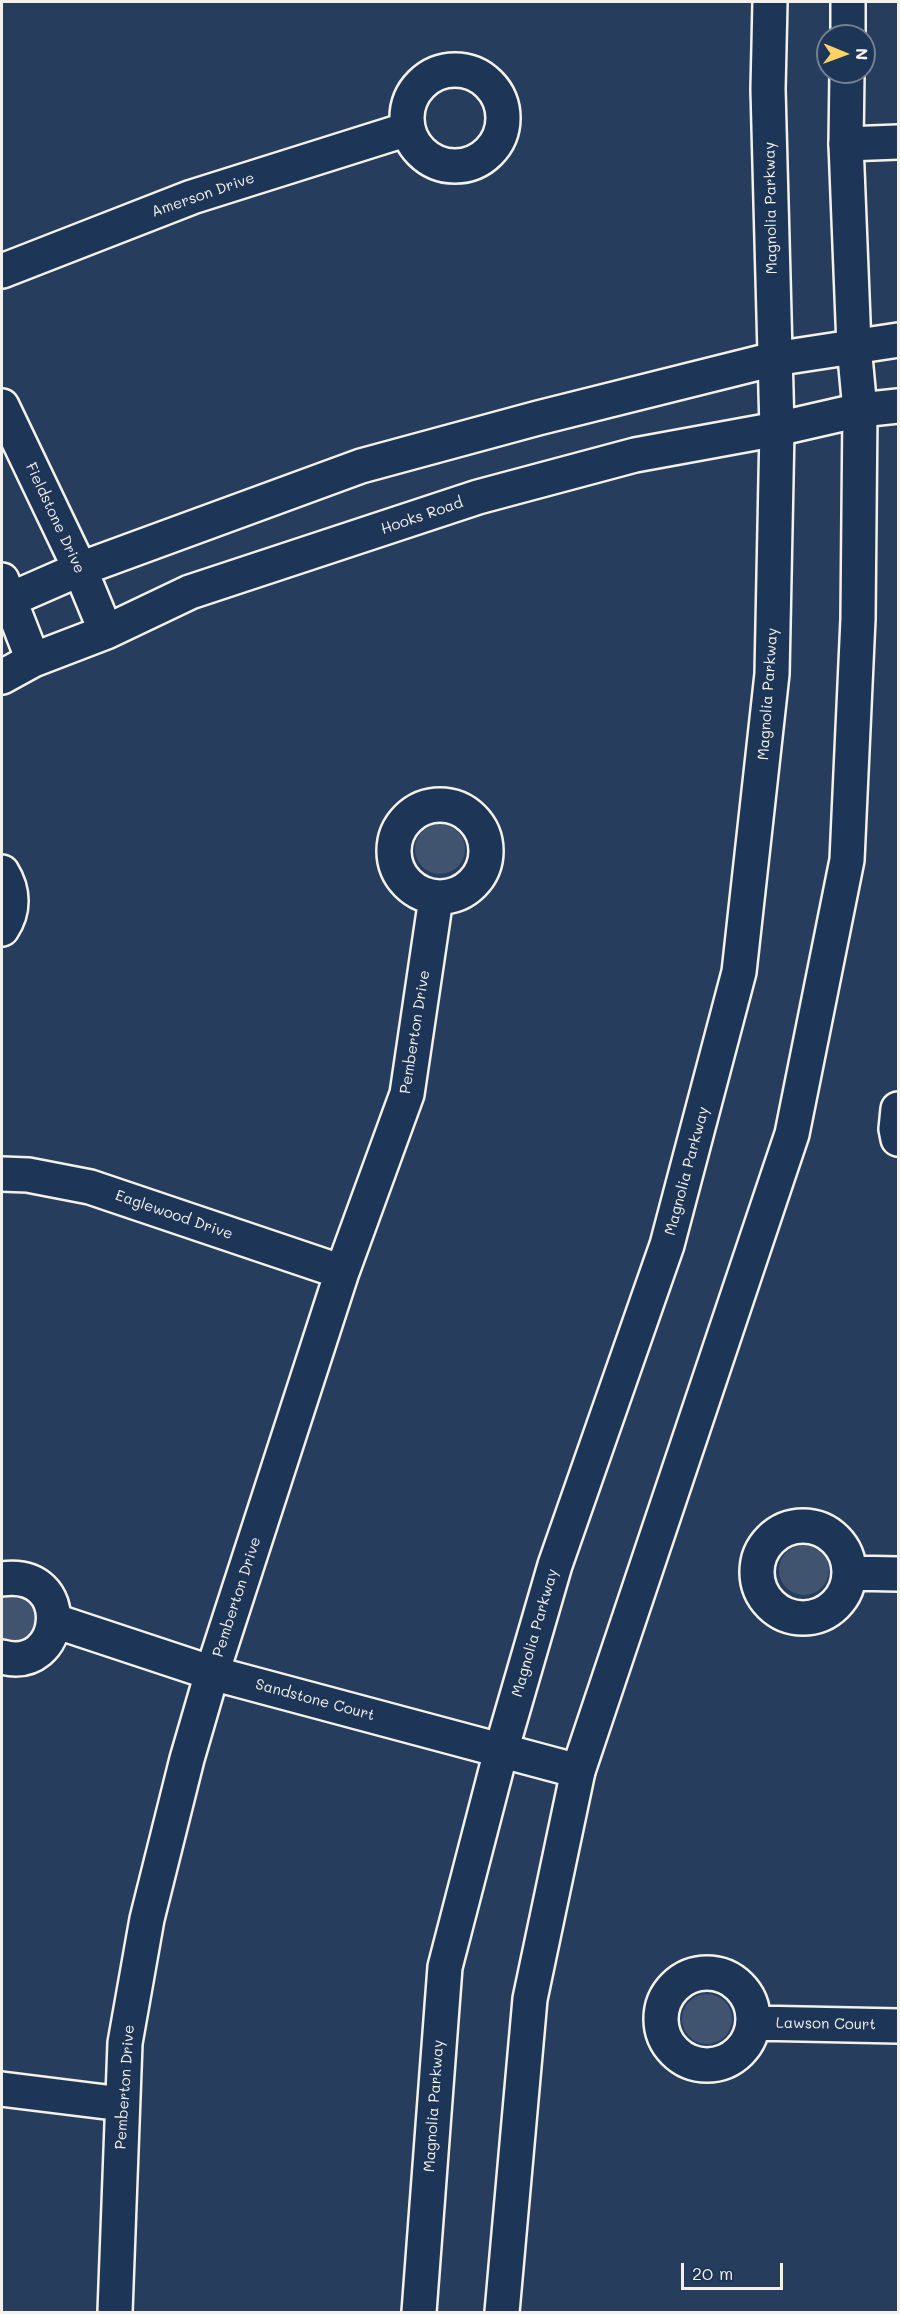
<!DOCTYPE html>
<html>
<head>
<meta charset="utf-8">
<style>
	body { margin:0 }
	#map { position:relative; width:900px; height:2314px; overflow:hidden; background:#263d5d; font-family:Mali,sans-serif }
	canvas { display:block }
	.frame { position:absolute; inset:0; border:3px solid #f4f1e8; pointer-events:none }
	.north { position:absolute; left:816px; top:24px; width:60px; height:60px; box-sizing:border-box; background:#1d3557; border:2px solid #738091; border-radius:50%; rotate:91deg; font-size:16px; font-weight:700; line-height:24px; text-align:center; color:#f4f1e8 }
	.north::after { content:''; display:block; margin:auto; width:21px; height:27px; background:#ffd166; clip-path:polygon(50% 0,100% 100%,50% 72%,0 100%) }
	.scale { position:absolute; left:681px; top:2263px; width:102px; height:27px; box-sizing:border-box; border:3px solid #f4f1e8; border-top:0; padding-left:8px; font-size:18px; line-height:21px; white-space:nowrap; color:#f4f1e8; -webkit-text-stroke:4px #1d3557; paint-order:stroke }
</style>
</head>
<body>
<div id="map">
<canvas width="900" height="2314"></canvas>
<div class="frame"></div>
<div class="north">N</div>
<div class="scale">20 m</div>
</div>
<script>
const ctx = document.querySelector('canvas').getContext('2d');
ctx.lineJoin = 'round';
function fillPath(path, color) {
  ctx.fillStyle = color;
  ctx.fill(path, 'evenodd');
}
function trace(path, color, width, dash) {
  ctx.strokeStyle = color;
  ctx.lineWidth = width;
  ctx.lineCap = dash ? 'butt' : 'round';
  ctx.setLineDash(dash || []);
  ctx.stroke(path);
}
function write(font, color, halo, rows, align = 'center') {
  ctx.font = font + ' Mali,sans-serif';
  ctx.lineWidth = 4.5;
  ctx.setLineDash([]);
  ctx.textBaseline = 'middle';
  ctx.strokeStyle = halo;
  ctx.fillStyle = color;
  for (const [text, x, y, turn = 0] of rows) {
    ctx.save();
    ctx.translate(x, y);
    ctx.rotate((+turn || 0) * Math.PI / 180);
    ctx.textAlign = isNaN(turn) ? turn : align;
    if (halo) ctx.strokeText(text, 0, 0);
    ctx.fillText(text, 0, 0);
    ctx.restore();
  }
}
fillPath(new Path2D(`
	M415 849a25 25 0 1 1 50 0a25 25 0 1 1-50 0Z
	M779 1570a25 25 0 1 1 50 0a25 25 0 1 1-50 0Z
	M4,1595l23,2 10,12 1,17c-12,16 -16,19 -36,14v-43z
	M682 2019a25 25 0 1 1 50 0a25 25 0 1 1-50 0Z`), '#40546f');
const minor = new Path2D(`
	M407 118a48 48 0 1 1 96 0a48 48 0 1 1-96 0Z
	M846,144l52,-2
	M2,271l190,-74 216,-68
	M2,406l78,163 26,63
	M2,580l31,80
	M2,603l78,-34 281,-103 177,-48 236,-59 124,-19
	M2,677l31,-17 73,-28 84,-40 288,-95 157,-42 142,-26 83,-19 38,-4
	M394 851a46 46 0 1 1 92 0a46 46 0 1 1-92 0Z
	M2,872c12,19 12,39 0,57
	M898,1109l-2,20 2,10
	M2,1174l26,1 62,12 252,85
	M757 1572a46 46 0 1 1 92 0a46 46 0 1 1-92 0Z
	M849,1573l49,1
	M2,1579c74,-10 63,95 0,78
	M55,1621l157,52 366,98
	M661 2019a46 46 0 1 1 92 0a46 46 0 1 1-92 0Z
	M754,2023l144,3
	M2,2089l120,15
	M115,2312l10,-269 22,-124 40,-160 25,-86 130,-401 65,-178 29,-196`);
const major = new Path2D(`
	M848,36v-34
	M419,2312l26,-345 56,-216 54,-186 112,-320 72,-273 33,-298 5,-245 -9,-340 2,-87
	M502,2312l28,-313 48,-228 214,-637 55,-274 11,-241 2,-209 -6,-64 -8,-202 1,-72`);
trace(minor, '#f4f1e8', 38);
trace(major, '#f4f1e8', 38);
trace(minor, '#1d3557', 33);
trace(major, '#1d3557', 33);
write('15px', '#f4f1e8', '#1d3557', [
	["Amerson Drive",203,195,-19],
	["Magnolia Parkway",771,208,-91],
	["Hooks Road",422,516,-19],
	["Fieldstone Drive",55,518,65],
	["Magnolia Parkway",768,694,-86],
	["Pemberton Drive",415,1032,-81],
	["Magnolia Parkway",687,1171,-75],
	["Eaglewood Drive",174,1215,19],
	["Pemberton Drive",237,1597,-72],
	["Magnolia Parkway",535,1633,-74],
	["Sandstone Court",315,1700,15],
	["Lawson Court",826,2024,1],
	["Pemberton Drive",125,2087,-86],
	["Magnolia Parkway",434,2106,-86]
]);
</script>
</body>
</html>
